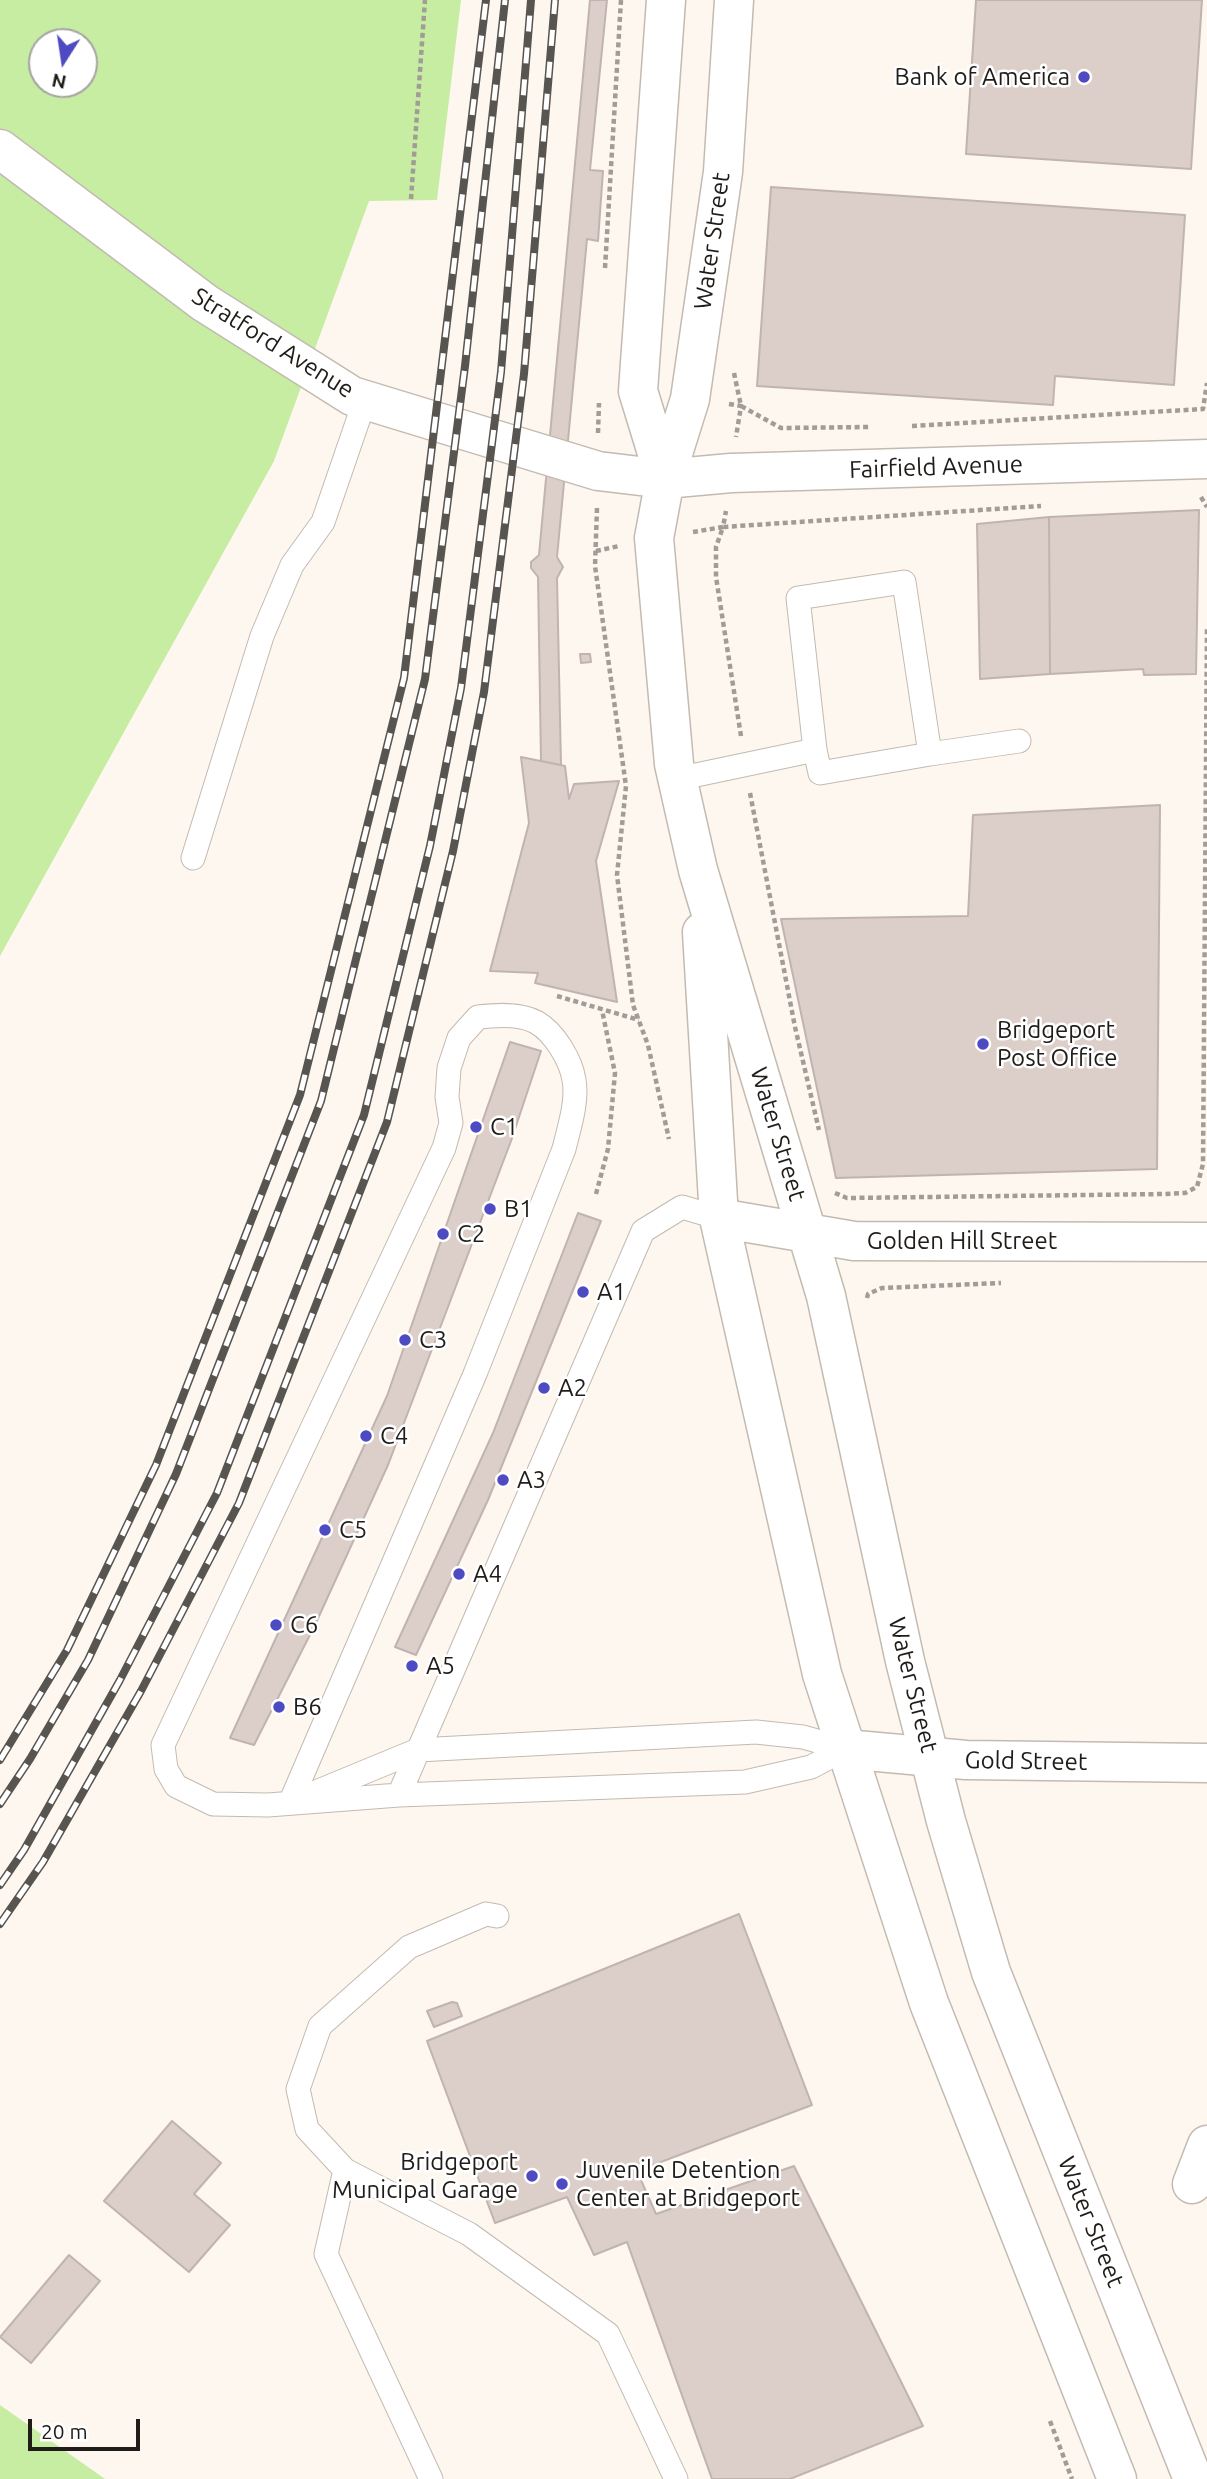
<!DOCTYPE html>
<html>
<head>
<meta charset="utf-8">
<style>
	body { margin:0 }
	#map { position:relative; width:1207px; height:2479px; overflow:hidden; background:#fef7ef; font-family:Ubuntu,sans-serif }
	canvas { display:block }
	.north { position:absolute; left:28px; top:28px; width:70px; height:70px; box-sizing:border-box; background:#fff; border:2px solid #a5a4a3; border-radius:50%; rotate:192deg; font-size:19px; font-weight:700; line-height:28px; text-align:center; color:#1f1c19 }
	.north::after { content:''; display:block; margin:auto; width:24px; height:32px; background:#4e4ac1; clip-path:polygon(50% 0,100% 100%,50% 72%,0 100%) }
	.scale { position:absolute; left:28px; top:2419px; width:112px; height:32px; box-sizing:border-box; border:4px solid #1f1c19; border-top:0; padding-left:9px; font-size:21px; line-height:24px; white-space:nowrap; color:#1f1c19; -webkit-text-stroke:5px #fff; paint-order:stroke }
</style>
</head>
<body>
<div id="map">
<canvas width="1207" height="2479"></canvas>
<div class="north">N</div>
<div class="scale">20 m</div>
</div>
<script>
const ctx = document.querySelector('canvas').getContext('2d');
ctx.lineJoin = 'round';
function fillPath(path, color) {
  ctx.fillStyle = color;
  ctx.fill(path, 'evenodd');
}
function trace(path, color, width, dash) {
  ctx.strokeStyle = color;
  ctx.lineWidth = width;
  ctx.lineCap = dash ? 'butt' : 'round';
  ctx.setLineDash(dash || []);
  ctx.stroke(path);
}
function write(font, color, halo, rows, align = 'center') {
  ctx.font = font + ' Ubuntu,sans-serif';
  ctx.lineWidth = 5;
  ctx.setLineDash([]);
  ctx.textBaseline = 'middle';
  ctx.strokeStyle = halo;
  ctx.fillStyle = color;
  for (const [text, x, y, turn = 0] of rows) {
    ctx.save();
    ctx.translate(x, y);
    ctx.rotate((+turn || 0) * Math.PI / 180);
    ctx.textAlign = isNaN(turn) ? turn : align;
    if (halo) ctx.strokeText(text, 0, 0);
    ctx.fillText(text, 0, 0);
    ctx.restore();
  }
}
fillPath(new Path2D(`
	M0,0h461l-24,200 -68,1 -95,260 -274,495zM42,42h42v42h-42z
	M0,2405l105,74h-105z`), '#c6eda2');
const building = new Path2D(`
	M590,0h17l-17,170 13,1 -5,70 -11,-2 -30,318 6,10 -6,11 4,187 -20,-4 -3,-184 -7,-9v-6l8,-7z
	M976,0h226l-11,169 -225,-15z
	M771,187l414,28 -11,170 -119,-9 -2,29 -296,-19z
	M1199,510l-3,164 -52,1 -1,-6 -93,5 -1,-157z
	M1049,517l1,157 -70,5 -3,-155z
	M580,654h10l1,8 -10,1z
	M521,757l44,9 4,33 5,-15 45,-3 -23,80 21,141 -82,-19 3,-10 -48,-2 39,-148z
	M1160,805l-3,364 -321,9 -55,-259 187,-3 5,-101z
	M510,1042l31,9 -30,90 -123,324 -73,160 -61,120 -24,-7 157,-342z
	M578,1213l23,8 -113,279 -72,155 -21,-8 98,-214z
	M739,1914l73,191 -175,66 19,43 138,-48 129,260 -133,53h-78l-85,-237 -33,13 -27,-58 -72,26 -68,-182z
	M452,2002l5,1 5,13 -28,11 -7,-16z
	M172,2121l49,42 -27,31 36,31 -41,47 -85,-71z
	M69,2255l31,26 -69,82 -31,-26z`);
fillPath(building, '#dccfca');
trace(building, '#c1b4b0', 2);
const lane = new Path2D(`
	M815,750l5,23 110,-19
	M677,779l138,-29 -17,-152 106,-16 26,172 89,-13
	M193,858l69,-222 30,-71 31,-43 42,-122
	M309,1795l109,-45 338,-18 47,5 42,12
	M399,1795l244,-564 39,-24 37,11
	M290,1803l185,-429 89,-225c5,-21 14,-48 10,-69 -3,-20 -20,-48 -38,-58 -16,-9 -41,-7 -58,-5l-19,21 -10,30 -2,29 4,26 -7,25 -281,597 3,24 10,17 37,18 55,1 131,-10 346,-13 66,-15 34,-18
	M345,2170l-38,-41 -9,-40 22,-63 89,-79 77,-33 11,2
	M431,2479l-105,-225 19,-84 124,64 139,100 68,145`);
const street = new Path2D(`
	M845,1749l121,11 241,3
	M1192,2184l15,-39`);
const secondary = new Path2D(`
	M734,0l-11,172 -33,227 -25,80 -11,59 20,226 24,106 128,426 79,365 41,160 45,151 202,507
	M0,149l205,154 147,93 246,75 67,8 66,-6 476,-14
	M665,479l-27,-88 28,-391
	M702,932l17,286 103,456 107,329 188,476
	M719,1218l135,23 353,1`);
trace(lane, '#c3bab1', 25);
trace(street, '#c3bab1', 41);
trace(secondary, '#c3bab1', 41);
trace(new Path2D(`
	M411,199l14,-199
	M605,268l16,-268
	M734,373l7,33 40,22 88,-1
	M729,404l12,2 -5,31
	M912,426l291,-17 4,-26
	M598,433l1,-30
	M1201,497l6,10
	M597,508l-2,58 31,220 -9,89 16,130 15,40 21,94
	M693,532l30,-5 3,-16
	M596,551l23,-5
	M741,736l-25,-159v-30l7,-20 318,-21
	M750,793l45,234 24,103
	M557,996l82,24
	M835,1193l12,5 317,-4 21,-1 12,-6 6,-23 4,-538
	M596,1194l12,-45 7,-76 -13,-63
	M867,1298l1,-4 14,-6 119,-5
	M1050,2421l22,58`), '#a29c96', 4.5, [5, 3.5]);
trace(lane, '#fff', 23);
trace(street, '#fff', 38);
trace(secondary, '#fff', 38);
const rail = new Path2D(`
	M0,1760l67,-110 89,-185 144,-370 104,-417 82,-678
	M0,1804l30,-45 58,-99 88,-186 145,-373 104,-422 40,-313 40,-366
	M0,1885l24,-35 96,-170 97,-187 147,-378 66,-269 31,-158 40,-316 30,-372
	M0,1924l43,-62 98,-171 98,-188 148,-381 66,-271 31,-159 40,-318 31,-374`);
trace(rail, '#585450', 8);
trace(rail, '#fff', 5, [16]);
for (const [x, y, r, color] of [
	[1084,77,7,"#4e4ac1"],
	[983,1044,7,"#4e4ac1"],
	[476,1127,7,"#4e4ac1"],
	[490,1209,7,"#4e4ac1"],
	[443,1234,7,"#4e4ac1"],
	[583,1292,7,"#4e4ac1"],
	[405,1340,7,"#4e4ac1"],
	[544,1388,7,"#4e4ac1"],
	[366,1436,7,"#4e4ac1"],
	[503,1480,7,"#4e4ac1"],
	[325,1530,7,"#4e4ac1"],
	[459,1574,7,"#4e4ac1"],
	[276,1625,7,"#4e4ac1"],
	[412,1666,7,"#4e4ac1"],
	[279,1707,7,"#4e4ac1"],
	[532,2176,7,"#4e4ac1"],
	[562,2184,7,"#4e4ac1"]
]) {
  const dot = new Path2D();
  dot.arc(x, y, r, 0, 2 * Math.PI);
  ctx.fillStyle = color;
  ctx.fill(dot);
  trace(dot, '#fff', 2.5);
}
write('24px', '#1f1c19', '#fff', [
	["Bank of America",1070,77,"right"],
	["Bridgeport",997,1030],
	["Post Office",997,1058],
	["C1",490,1127],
	["B1",504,1209],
	["C2",457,1234],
	["A1",597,1292],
	["C3",419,1340],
	["A2",558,1388],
	["C4",380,1436],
	["A3",517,1480],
	["C5",339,1530],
	["A4",473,1574],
	["C6",290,1625],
	["A5",426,1666],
	["B6",293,1707],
	["Bridgeport",518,2162,"right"],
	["Municipal Garage",518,2190,"right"],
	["Juvenile Detention",576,2170],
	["Center at Bridgeport",576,2198]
], 'left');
write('24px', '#1f1c19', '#fff', [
	["Water Street",712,241,-82],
	["Stratford Avenue",273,343,32],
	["Fairfield Avenue",936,467,-2],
	["Water Street",778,1134,73],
	["Golden Hill Street",962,1241],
	["Water Street",913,1685,76],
	["Gold Street",1026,1761,1],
	["Water Street",1091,2222,68]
]);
</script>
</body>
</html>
